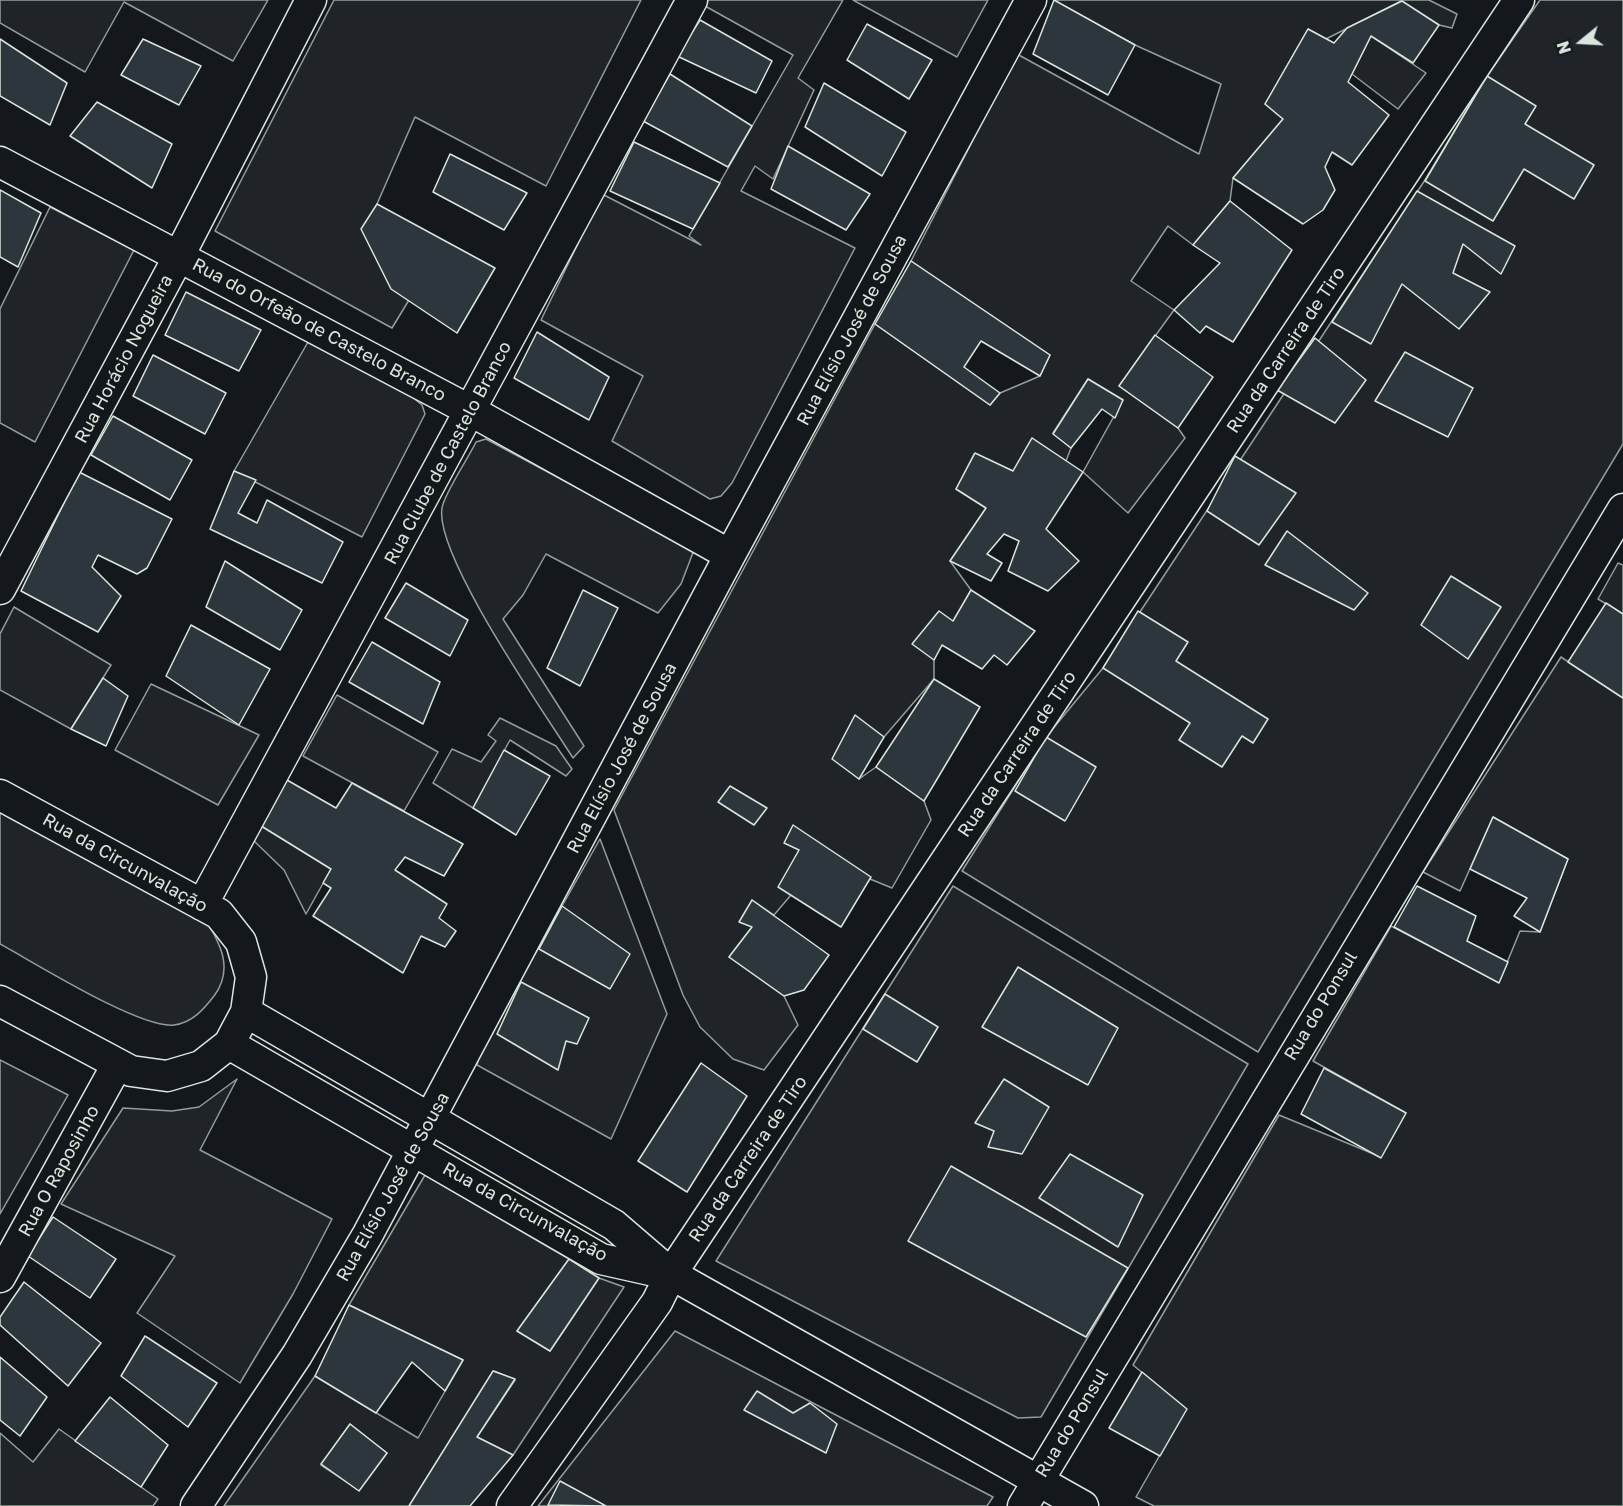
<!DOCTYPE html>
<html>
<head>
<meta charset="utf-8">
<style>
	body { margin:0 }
	#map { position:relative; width:1623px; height:1506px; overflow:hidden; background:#14181c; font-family:"Golos Text",sans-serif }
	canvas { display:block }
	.north { position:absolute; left:1551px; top:12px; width:60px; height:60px; -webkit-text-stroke:4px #14181c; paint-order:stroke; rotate:252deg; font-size:16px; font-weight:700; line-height:24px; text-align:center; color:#d8e6dc }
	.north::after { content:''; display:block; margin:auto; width:21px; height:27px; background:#d8e6dc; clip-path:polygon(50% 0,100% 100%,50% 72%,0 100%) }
</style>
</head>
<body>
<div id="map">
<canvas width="1623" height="1506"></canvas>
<div class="north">N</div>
</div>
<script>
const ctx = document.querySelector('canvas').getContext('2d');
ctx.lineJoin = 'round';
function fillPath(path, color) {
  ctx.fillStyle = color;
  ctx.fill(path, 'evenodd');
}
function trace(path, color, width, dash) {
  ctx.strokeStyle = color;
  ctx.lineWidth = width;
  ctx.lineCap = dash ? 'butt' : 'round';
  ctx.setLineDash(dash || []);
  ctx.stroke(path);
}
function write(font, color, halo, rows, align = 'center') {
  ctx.font = font + ' "Golos Text",sans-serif';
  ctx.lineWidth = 4.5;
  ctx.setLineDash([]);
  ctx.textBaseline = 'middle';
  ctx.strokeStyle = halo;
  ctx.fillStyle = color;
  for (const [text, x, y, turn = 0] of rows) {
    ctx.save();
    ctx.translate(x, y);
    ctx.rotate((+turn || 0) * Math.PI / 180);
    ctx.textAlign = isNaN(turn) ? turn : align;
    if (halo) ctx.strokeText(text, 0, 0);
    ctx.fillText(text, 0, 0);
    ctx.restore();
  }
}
const green = new Path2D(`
	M0,0h268l-35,61 -109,-59 -39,70 -85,-49z
	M334,0h307l-95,186 -131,-69 -38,87 32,96 -17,28 -177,-97z
	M708,0h135l-45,78 16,12 -41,89 -18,-13 -14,25 114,57 -123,235 -11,13 -11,3 -98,-58 31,-65 -102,-56 61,-126 99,51 -12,-9 104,-181 -88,-49z
	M853,0h135l-31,57z
	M1054,0h375l28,14 -5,14 -13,-3 -38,-24 -75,38 -18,-10 -43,75 18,15 -50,59 -3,23 -37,44 -25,-19 -37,55 43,29 -55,76 59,42 7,10 -57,75 -45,-41 40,-72 -35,-21 -35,54 18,15 -5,13 -34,-23 -19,33 -39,-17 -18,35 30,19 -36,53 21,29 -37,70v19l-50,58 -29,-21 -22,42 26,21 17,-12 48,34 7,19 -39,68 -93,-38 -8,45 -17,20 -22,-15v27l-23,30 55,39 14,29 -34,45 -31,-11 -33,-32 -17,-32 -69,-185 261,-486 115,81 10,-12 40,-17 10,-21 -139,-94 106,-207 182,100 22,-70 -86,-39z
	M1540,0h83v444l-365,608 -296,-181 84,-134 57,-69 322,-488 62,-104z
	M1371,36l55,37 -28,36 -46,-35z
	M50,207l84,43 -99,192 -35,-19v-114z
	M308,342l102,53 12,10 3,9 -63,123 -128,-66z
	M486,439l208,111 -13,34 -23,29 -112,-59 -23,41 -20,24 81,127 -11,12c-29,-46 -139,-203 -131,-250 2,-14 27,-51 34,-66z
	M1618,563l5,2v49l-25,-15z
	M14,607l97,58 -40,64 -71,-39v-56z
	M1561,657l62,41v808h-469l-18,-9 50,-88 -53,-44 146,-250 102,42 25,-44 -93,-52 78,-135 108,56 21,-51 20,1 28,-73 -75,-42 -33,74 -37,-19z
	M151,684l108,51 -41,70 -103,-55z
	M337,695l101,57 -34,59 -101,-55z
	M500,718l56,28 16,23 -6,7 -56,-36 -37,68 -40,-25 19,-34 29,13 15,-21 -8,-6z
	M0,812l204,104c15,26 31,52 10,80 -10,13 -22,27 -40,29 -34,4 -139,-62 -174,-81z
	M258,824l73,45 -25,45 -22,-44 -30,-29z
	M600,839l67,175 -56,125 -134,-74 3,-14z
	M953,886l295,178 -207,353 -23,1 -302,-157z
	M0,1060l68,35 -68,119z
	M237,1079l-37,71 132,69 -39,75 -53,89 -103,-70 38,-57 -114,-52 62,-96 49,3 27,-4z
	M425,1175l144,84 -52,72 33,20 49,-73 25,9 -111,168 -36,-18 38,-57 -21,-9 -85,135h-185l91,-130 103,62 45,-78 -114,-55zM350,1424l37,29 -28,37 -38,-25z
	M675,1331l318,166 -6,9h-449z
	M59,1429l99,70 -5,7h-153v-73l33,29z`);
fillPath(green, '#202428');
trace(green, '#939e99', 1.5);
const building = new Path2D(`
	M1054,0l81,45 -27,50 -75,-41z
	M1402,1l37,24 -26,38 -42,-27 -23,46 41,33 -37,50 -20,-13 -7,15 10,23 -12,20 -20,14 -70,-46 50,-59 -18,-15 43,-75 26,14 13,-15z
	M700,20l72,41 -16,32 -79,-37z
	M867,24l65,36 -23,39 -62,-39z
	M0,39l67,44 -17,42 -50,-29z
	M143,39l58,27 -22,39 -58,-30z
	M670,74l82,52 -24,41 -85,-46z
	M1487,76l49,30 -11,18 69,41 -20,34 -50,-30 -31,52 -68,-40z
	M824,83l82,49 -24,44 -77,-49z
	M97,102l75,42 -20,44 -82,-52z
	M634,142l86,41 -27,46 -83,-38z
	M788,146l82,48 -24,36 -75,-41z
	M450,154l77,39 -23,37 -71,-38z
	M0,190l41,23 -23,54 -18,-10z
	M1417,191l98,55 -14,28 -38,-30 -10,29 37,19 -31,37 -57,-45 -31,60 -39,-22z
	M1230,201l62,49 -59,92 -27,-16 -6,7 -26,-23 46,-47 -27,-18z
	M377,204l118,64 -38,65 -66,-44 -30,-60z
	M911,261l139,94 -10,21 -59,-35 -17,26 36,26 -10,12 -115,-81z
	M186,292l75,38 -22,41 -74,-36z
	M537,332l72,45 -20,43 -75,-42z
	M1155,335l58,42 -35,51 -59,-42z
	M1315,338l51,42 -31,43 -58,-33z
	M1405,352l68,36 -25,49 -73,-36z
	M153,355l73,38 -21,41 -72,-38z
	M1088,379l35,21 -8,18 -13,-9 -31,39 -18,-14z
	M113,416l79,44 -22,40 -79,-45z
	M1032,438l51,34 -37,57 33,32 -31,30 -40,-20 11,-30 -15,-7 -17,20 15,9 -11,18 -41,-20 36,-53 -30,-19 19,-36 38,18z
	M1235,456l61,37 -37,52 -52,-34z
	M234,471l22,9 -18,33 19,10 10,-23 76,42 -21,41 -112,-54z
	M79,472l93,47 -25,49 -10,6 -39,-19 -6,12 29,29 -23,36 -77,-41z
	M1287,531l81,62 -14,17 -89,-45z
	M225,561l77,49 -22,40 -74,-43z
	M1451,576l50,31 -33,52 -47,-34z
	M406,583l62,37 -18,36 -65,-38z
	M583,590l35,18 -38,78 -33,-18z
	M971,590l64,41 -28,34 -13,-10 -12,14 -40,-24 -8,15 -22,-16 27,-33 14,10z
	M1606,603l17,11v84l-55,-36z
	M1138,611l50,31 -12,19 92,58 -15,24 -11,-7 -20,31 -43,-27 11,-17 -87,-55z
	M191,625l79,44 -31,56 -73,-49z
	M372,642l68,40 -17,42 -74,-42z
	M103,678l25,18 -22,50 -35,-17z
	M934,679l46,28 -56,94 -48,-34z
	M855,715l29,22 -25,42 -27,-20z
	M1046,737l50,30 -31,54 -50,-30z
	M504,750l46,26 -34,59 -43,-27z
	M287,780l49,28 16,-25 111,61 -19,32 -39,-19 -10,13 52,34 -8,14 17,13 -11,16 -24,-11 -18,37 -90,-57 18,-28 -8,-5 8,-14 -73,-45z
	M730,786l37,22 -13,17 -36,-23z
	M1493,817l75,42 -28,73 -26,-16 13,-18 -57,-29z
	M793,825l78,52 -30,50 -63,-40 21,-37 -15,-7z
	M1417,886l59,30 -9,25 41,21 -9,21 -105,-56z
	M752,900l77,55 -25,35 -20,6 -55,-39 23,-30 -13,-5z
	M562,906l68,48 -20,35 -71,-40z
	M1018,967l100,61 -30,57 -106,-58z
	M521,982l68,36 -12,26 -11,-3 -8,29 -61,-36z
	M885,994l53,33 -21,35 -54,-33z
	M701,1063l46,33 -60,96 -49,-31z
	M1324,1068l82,45 -25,45 -80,-44z
	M1004,1079l45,28 -27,47 -34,-7 6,-16 -19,-8z
	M1070,1154l73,41 -25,52 -79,-49z
	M951,1166l177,102 -42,69 -178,-96z
	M53,1217l63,42 -26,39 -62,-42z
	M569,1259l30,19 -49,73 -33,-20z
	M24,1282l77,61 -33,43 -68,-61v-8z
	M349,1305l114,55 -18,31 -33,-29 -36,51 -61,-37z
	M145,1336l72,47 -29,44 -67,-51z
	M0,1357l47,40 -27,39 -20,-16z
	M493,1371l22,8 -38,58 36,18 -43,51h-61z
	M1142,1372l45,37 -27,47 -51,-28z
	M757,1391l36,22 17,-10 27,21 -11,29 -82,-43z
	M110,1397l58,48 -27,42 -66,-46z
	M350,1424l37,29 -28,38 -38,-27z
	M560,1481l46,25 -58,-1z`);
fillPath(building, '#2c363c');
trace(building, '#d8e6dc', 1.5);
const minor = new Path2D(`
	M0,162l471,249 259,144
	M0,589l179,-333 132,-256
	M0,795l219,119 22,28 10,35 -5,35 -17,32 -28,22 -34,10 -36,-5 -131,-70
	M202,905l490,-905
	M246,1012l368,213 57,49 412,232
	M229,1044l372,215 67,15
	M0,1277l117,-212
	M196,1506l101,-151 71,-121 362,-679 301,-555
	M512,1506l145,-204 14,-28 848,-1274
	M1023,1506l600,-997`);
trace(minor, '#d8e6dc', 33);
trace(minor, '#14181c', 30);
write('18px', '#d8e6dc', '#14181c', [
	["Rua do Orfeão de Castelo Branco",319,330,28],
	["Rua Elísio José de Sousa",852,330,-62],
	["Rua da Carreira de Tiro",1286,350,-56],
	["Rua Horácio Nogueira",124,359,-62],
	["Rua Clube de Castelo Branco",448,453,-62],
	["Rua da Carreira de Tiro",1017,754,-56],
	["Rua Elísio José de Sousa",622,758,-62],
	["Rua da Circunvalação",125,863,29],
	["Rua do Ponsul",1321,1006,-59],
	["Rua da Carreira de Tiro",748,1159,-56],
	["Rua O Raposinho",59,1171,-61],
	["Rua Elísio José de Sousa",393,1187,-61],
	["Rua da Circunvalação",525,1212,29],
	["Rua do Ponsul",1072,1423,-59]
]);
</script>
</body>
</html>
